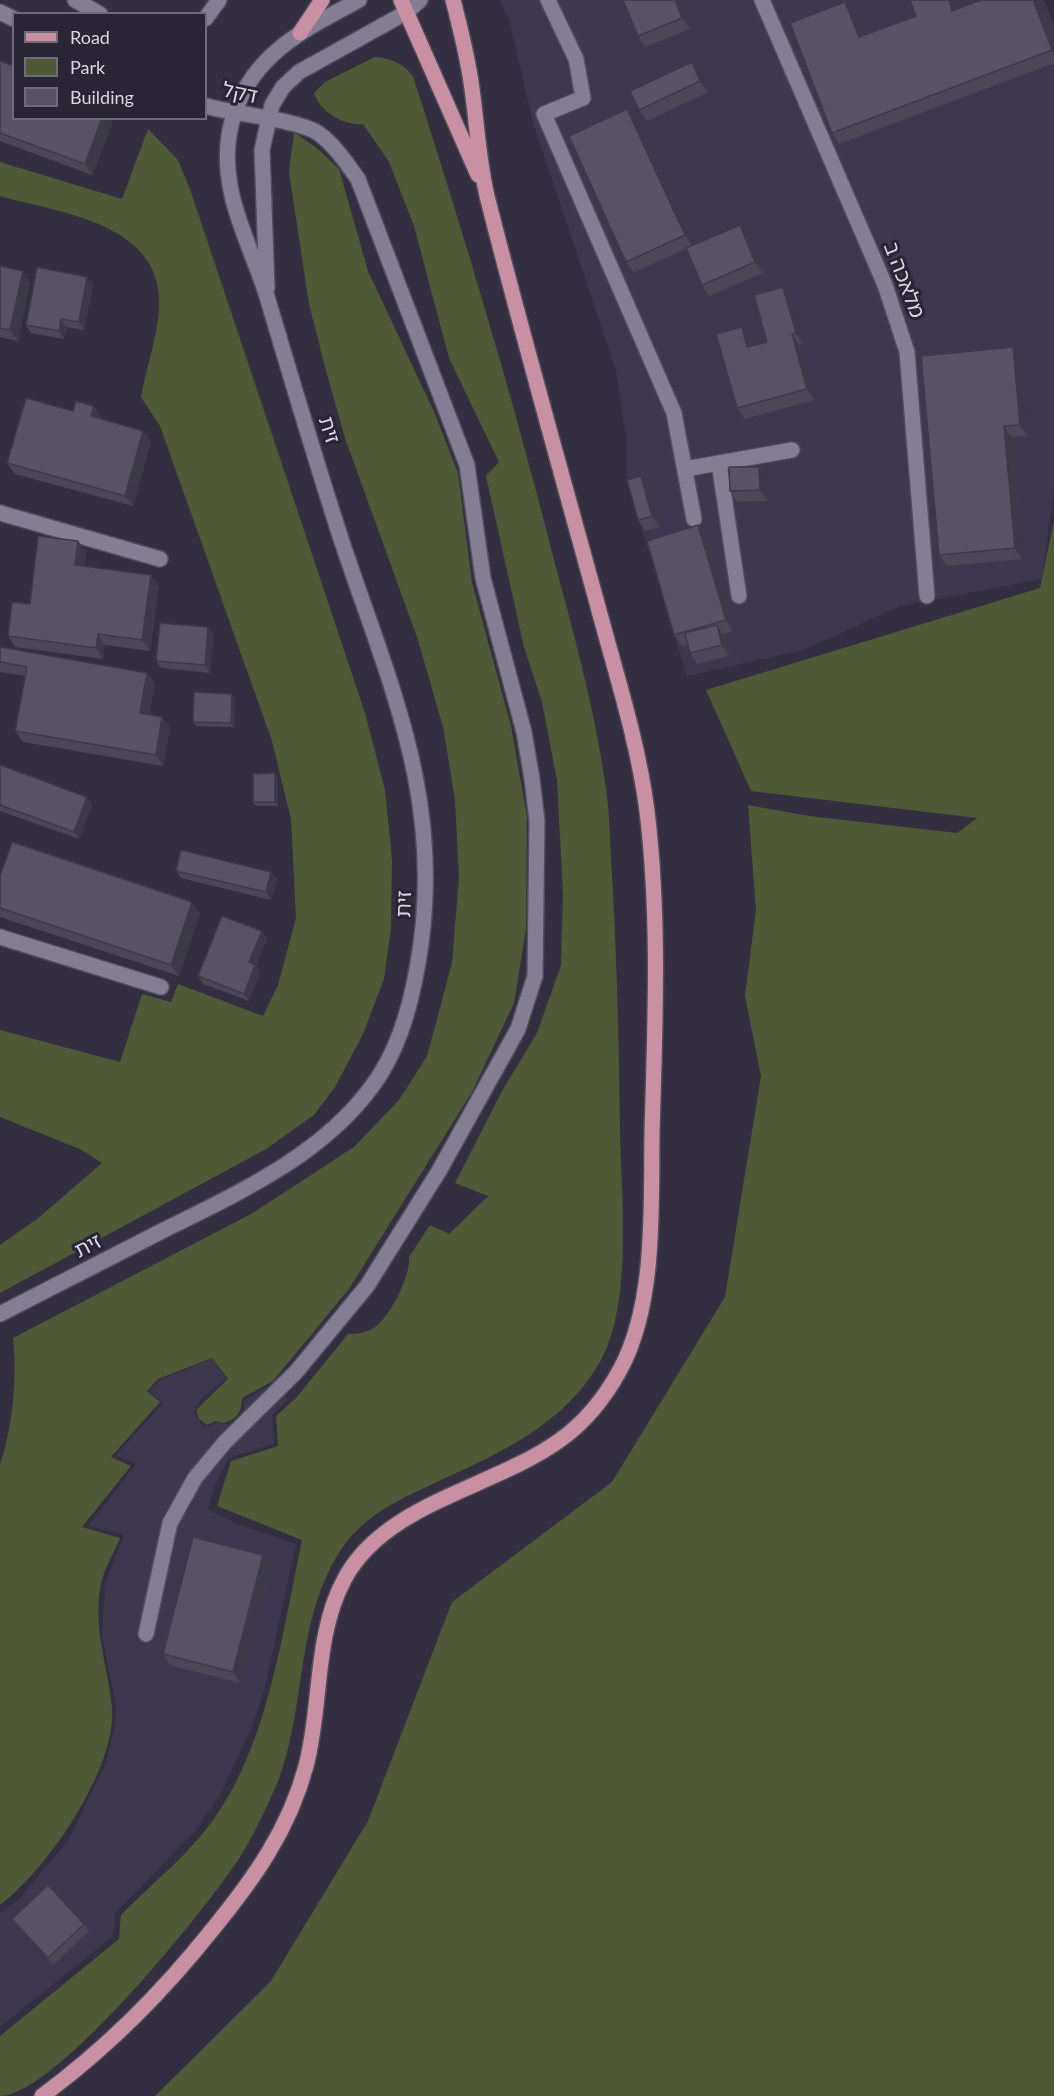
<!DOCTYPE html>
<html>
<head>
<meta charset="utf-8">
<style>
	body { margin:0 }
	#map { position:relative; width:1054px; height:2096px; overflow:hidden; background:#332f40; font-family:Lato,sans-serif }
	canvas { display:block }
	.legend { position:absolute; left:12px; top:12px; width:195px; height:108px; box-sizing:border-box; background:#292535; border:2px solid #6f6c79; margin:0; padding:8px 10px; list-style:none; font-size:18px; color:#d8d6e0 }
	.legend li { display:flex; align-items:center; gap:12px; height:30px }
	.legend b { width:30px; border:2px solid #6f6c79 }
</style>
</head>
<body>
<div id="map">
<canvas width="1054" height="2096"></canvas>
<ul class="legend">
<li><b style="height:8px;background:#c98fa3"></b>Road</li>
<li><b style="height:16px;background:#4f5936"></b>Park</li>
<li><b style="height:16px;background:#575365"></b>Building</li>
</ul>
</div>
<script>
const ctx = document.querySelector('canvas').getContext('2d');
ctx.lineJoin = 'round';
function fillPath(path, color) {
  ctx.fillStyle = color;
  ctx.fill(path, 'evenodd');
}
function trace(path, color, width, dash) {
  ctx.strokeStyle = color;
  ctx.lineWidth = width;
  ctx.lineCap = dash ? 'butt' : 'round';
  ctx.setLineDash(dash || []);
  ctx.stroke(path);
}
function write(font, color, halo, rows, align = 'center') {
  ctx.font = font + ' Lato,"Noto Sans Hebrew",sans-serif';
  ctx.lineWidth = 6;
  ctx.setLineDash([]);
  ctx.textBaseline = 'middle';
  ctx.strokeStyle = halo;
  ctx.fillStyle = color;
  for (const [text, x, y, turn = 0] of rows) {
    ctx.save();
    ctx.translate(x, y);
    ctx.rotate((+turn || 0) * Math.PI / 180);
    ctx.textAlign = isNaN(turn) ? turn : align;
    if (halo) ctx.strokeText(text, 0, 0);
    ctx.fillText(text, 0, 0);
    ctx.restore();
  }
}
fillPath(new Path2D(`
	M499,0h545l10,26v464l-12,89 -142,27 -97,44 -116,26 -60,-195 -1,-45 -10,-65 -82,-245 -25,-107z
	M212,1359l14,20 -22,17 -9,12 -1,6 9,12h8l5,-4 13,2 6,-4 8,-7 2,-13 30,-18 13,18 -16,15 2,29 -45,14 -13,24 -8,27 29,15 59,20 -32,148 -14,39 -30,64 -25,36 -80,82 -2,23 -113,91v-114l20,-15 48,-57 38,-78 9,-38 1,-19 -14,-70 3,-52 19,-49 -36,-9 48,-62 -20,-9 47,-52 -14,-12 11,-11z`), '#3e384f');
fillPath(new Path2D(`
	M375,57c18,2 27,6 38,19 51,159 99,318 140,480 20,75 41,150 52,226 5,31 5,62 7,93 5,85 7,170 8,255 1,66 13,172 -19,230 -35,64 -101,93 -164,122 -28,13 -58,26 -80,48 -22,22 -34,51 -43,81 -16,56 -15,115 -36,170 -10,24 -23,51 -36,73 -32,51 -186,242 -242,242v-60l119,-97 2,-24c25,-26 54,-49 78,-77 68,-78 82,-200 103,-298l-85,-34 14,-45 47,-15 -2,-30 20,-18 52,-64c10,0 18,-1 27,-7 15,-10 36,-52 34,-70l21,-32 19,9 39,-38 -33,-13 47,-92 35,-58 24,-68 2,-72 -6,-113 -15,-78 -18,-55 -38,-171 13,-14 -50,-104 -35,-132 -25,-64 -26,-38c-19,2 -43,-12 -49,-31l11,-11z
	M148,129l30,31 12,29 175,524 20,77 7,69 -1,69 -7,51 -21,55 -28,53 -21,28 -48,34 -266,144v-48l37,-26 65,-56 -22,-14 -80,-32v-87l120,32 22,-68 29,8 7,-18 85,32 15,-31 18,-67 -5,-99 -19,-78 -112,-315 -19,-29c5,-29 17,-61 18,-91 4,-83 -99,-93 -159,-110v-34l122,37z
	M294,132l24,17 21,20 29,102 67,143 23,59 14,110 39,143 16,91 -1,112 -12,74 -42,89 -123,197 -76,92 -31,17c-1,15 -4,21 -19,25l-7,-2 -9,4 -8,-6 -3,-9 32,-31 -16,-21 -54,21 -11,12 13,11 -49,55 20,9 -49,61 38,11c-6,15 -16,31 -19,46 -9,43 7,82 11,123 5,61 -65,163 -112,198v-440c13,-39 17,-86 13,-127l238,-124 103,-67 45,-47 28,-44 25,-93 7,-86 -4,-77 -12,-73 -25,-87 -73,-202 -20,-71 -16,-63 -20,-132z
	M1054,521v1575h-899l116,-115 97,-160 84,-219 160,-120 113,-185 36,-221 -16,-80 11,-86 -8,-105 61,11 148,17 20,-15 -226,-27 -45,-101 334,-102z`), '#4f5936');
const minor = new Path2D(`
	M75,0l25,14
	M548,0l28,59 7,39 -39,16 130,299 20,106
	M762,0l123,285 22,67 20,244
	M0,12l14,7
	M206,18l13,-18
	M267,288l-5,-138 10,-45 11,-18 16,-15 108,-60 13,-12
	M719,463l20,133
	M685,469l107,-19
	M0,513l160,46
	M0,937l161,50
	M0,1314c53,-27 107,-55 160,-82 76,-38 162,-76 213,-147 26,-35 38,-80 45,-122 28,-159 -27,-275 -76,-421 -26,-80 -50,-161 -74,-242 -19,-63 -57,-119 -33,-189 21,-59 72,-83 124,-111
	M146,1634l24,-111 25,-45 30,-36 71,-70 71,-86 72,-115 79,-142 17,-53 2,-155 -5,-42 -8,-47 -41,-154 -16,-113 -109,-286c-12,-16 -23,-34 -40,-46 -19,-13 -85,-19 -112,-27`);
const major = new Path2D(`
	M401,0l77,175
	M300,33l22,-33
	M42,2096c65,-48 120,-103 170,-166 41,-50 77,-100 94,-164 16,-60 8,-130 38,-186 40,-77 150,-92 216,-140 27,-19 46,-44 61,-72 35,-66 30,-162 31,-235 3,-107 8,-215 -5,-322 -9,-70 -32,-140 -50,-208 -37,-135 -75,-269 -109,-403 -10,-39 -11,-80 -17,-118 -4,-28 -11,-55 -18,-82`);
trace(minor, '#504c5a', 18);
trace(major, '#504c5a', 18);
trace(minor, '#837e92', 15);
trace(major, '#c98fa3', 15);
fillPath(new Path2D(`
	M623,0h55l12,29 -45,18 -7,-11z
	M981,0h56l17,46v17l-215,81 -7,-11 21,-120 9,23 54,-20 40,-6z
	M0,61l114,57 -22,57 -92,-34z
	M692,62l7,11 9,19 -61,29 -8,-11z
	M635,120l57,125 55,-9 16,37 -54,23 -7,-11 -16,-36 -52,23 -8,-10z
	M0,266l23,5 7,11 -12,59 -18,-4z
	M87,277l6,7 -9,46 -17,-3 -3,12 -33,-6 -5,-8z
	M791,298l12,46 -4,1 15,55 -69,19 -8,-11 5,-81 7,11 2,8 16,-4z
	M1013,347l7,11 7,78 -16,1 11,122 -75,7 -8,-11z
	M94,406l7,11v2l42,12 8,11 -18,64 -118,-32 -8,-11 66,-52z
	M759,467l8,11 1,23 -31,1 -7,-11z
	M649,487l11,40 -15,4 -7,-11z
	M698,525l8,11 27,95 -10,3 1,2 5,20 -32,8 -7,-11 -2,-9 -6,2 -8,-11z
	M78,541l8,11 -2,14 75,19 -9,66 -45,-6 -2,14 -88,-12 -7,-11 22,-32z
	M208,627l6,7 -4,39 -49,-5 -5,-7z
	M0,647l147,26 8,11 -6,30 13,3 8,11 -7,38 -140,-24 -8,-11 10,-55 -25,-4z
	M232,694l3,4 -1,29 -38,-1 -3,-4z
	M0,765l92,39 -13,35 -79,-28z
	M278,777v29h-22l-3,-4z
	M176,871l95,1 6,7 -6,21 -90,-22z
	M0,876l200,37 -21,63 -179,-59z
	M262,931l5,8 -11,27 4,6 -11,29 -46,-17 -5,-8z
	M271,1566l-31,117 -70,-18 -7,-11z
	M12,1919l72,5 5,7 -36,34 -36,-39z`), '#4b4757');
fillPath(new Path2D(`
	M675,0h3l12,29 -8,-11z
	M949,0h3l8,22 -8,-11z
	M1033,0h4l17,46v7l-2,-3z
	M845,2l8,11 13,35 -7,-11z
	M692,62l7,11 9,19 -8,-11z
	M627,109l8,11 58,126 -8,-11z
	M102,118h12l-22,57 -7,-11z
	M740,225l7,11 16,37 -8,-11z
	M23,271l7,11 -12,59 -8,-11z
	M87,277l6,7 -9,46 -5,-8z
	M783,287l8,11 12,46 -7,-11z
	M61,319l6,8 -3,12 -5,-8z
	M742,327l7,11 6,20 -8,-11z
	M792,334l7,11 15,55 -7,-11z
	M1013,347l7,11 7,78 -7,-11z
	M94,406l7,11 -2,10 -8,-11z
	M1004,426l7,11 11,122 -7,-11z
	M143,431l8,11 -18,64 -8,-10z
	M759,467l8,11 1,23 -8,-11z
	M641,476l8,11 11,40 -8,-11z
	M698,525l8,11 27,95 -7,-11z
	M78,541l8,11 -4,23 -7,-10z
	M151,575l8,10 -9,66 -8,-11z
	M717,625l7,11 5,20 -7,-11z
	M208,627l6,7 -4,39 -5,-8z
	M98,634l7,11 -2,14 -7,-11z
	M147,673l8,11 -7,40 -8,-11z
	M232,694l3,4 -1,29 -3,-4z
	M162,717l8,11 -7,38 -7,-11z
	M275,773l3,4v29l-3,-4z
	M87,797l5,7 -13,35 -5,-7z
	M271,872l6,7 -6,21 -5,-8z
	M192,902l8,11 -21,63 -8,-11z
	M262,931l5,8 -11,27 4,6 -11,29 -5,-7 5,-32z
	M263,1555l8,11 -31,117 -7,-11z`), '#3d3a47');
const building = new Path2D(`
	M623,0h52l7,18 -44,18z
	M910,0h39l3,11 29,-11h52l19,50 -220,83 -42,-110 55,-21 14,35 57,-21z
	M0,61l14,5v52h88l-17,46 -85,-31z
	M692,62l8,19 -61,29 -9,-19z
	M627,109l58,126 -59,27 -57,-126z
	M740,225l15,37 -53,23 -16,-37z
	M0,266l23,5 -13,59 -10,-2z
	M37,267l50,10 -8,45 -18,-3 -2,12 -33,-6z
	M783,287l13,46 -4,1 15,55 -70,19 -21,-74 26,-7 5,20 20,-5 -13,-47z
	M1013,347l7,78 -16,1 11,122 -76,7 -18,-199z
	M26,398l47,13 3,-10 18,5 -3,10 52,15 -18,65 -118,-33z
	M729,467h30l1,23 -30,1z
	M641,476l11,40 -14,4 -11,-40z
	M698,525l28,95 -52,15 -27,-94z
	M38,536l40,5 -3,24 76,10 -9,65 -44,-6 -2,14 -88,-12 4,-34 18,2z
	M160,623l48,4 -3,38 -49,-4z
	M717,625l5,20 -32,8 -5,-20z
	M0,647l147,26 -7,40 22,4 -6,38 -141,-24 12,-64 -27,-5z
	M194,692l38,2 -1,29 -38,-1z
	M0,765l87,32 -13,35 -74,-27z
	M275,773v29h-22v-28z
	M12,842l180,60 -21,63 -171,-57v-32z
	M181,850l90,22 -5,20 -90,-21z
	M222,916l40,15 -13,31 6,3 -11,29 -46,-18z
	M193,1537l70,18 -30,117 -70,-18z
	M48,1885l36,39 -36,34 -36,-39z`);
fillPath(building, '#575365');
trace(building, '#3d3a47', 1.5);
write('21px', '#d8d6e0', '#292535', [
	["דקל",240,93,12],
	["מלאכה ב",904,280,69],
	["זית",329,430,73],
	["זית",404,904,-88],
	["זית",88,1246,-27]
]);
</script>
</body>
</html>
